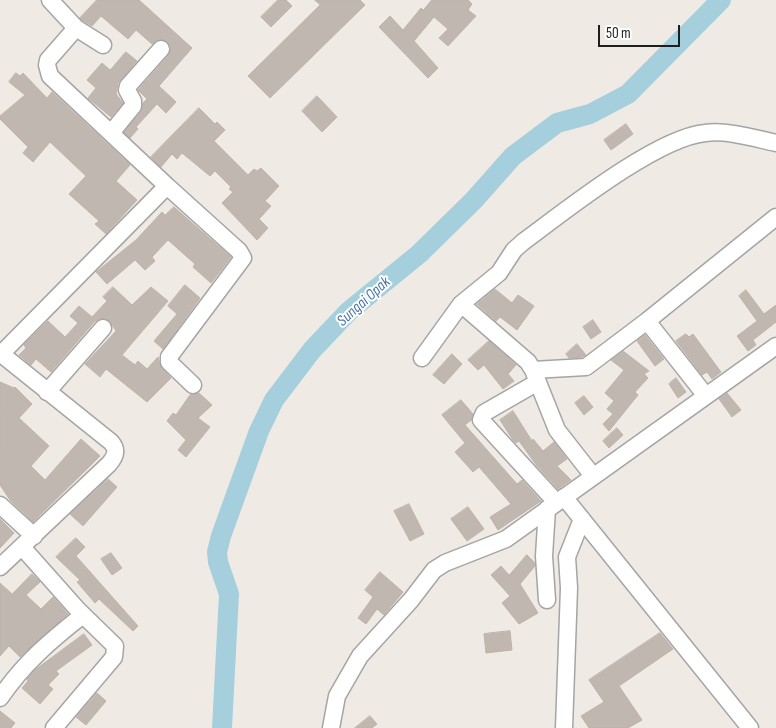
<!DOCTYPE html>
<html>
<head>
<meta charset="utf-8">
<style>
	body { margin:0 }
	#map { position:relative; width:776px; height:728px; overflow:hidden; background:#efebe4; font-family:"Sofia Sans Condensed",sans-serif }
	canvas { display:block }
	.scale { position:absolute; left:598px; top:25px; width:82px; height:22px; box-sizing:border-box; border:2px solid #1e1e1e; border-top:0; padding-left:6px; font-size:15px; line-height:18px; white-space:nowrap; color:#1e1e1e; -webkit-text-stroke:4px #fff; paint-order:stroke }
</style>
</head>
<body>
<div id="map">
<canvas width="776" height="728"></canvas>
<div class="scale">50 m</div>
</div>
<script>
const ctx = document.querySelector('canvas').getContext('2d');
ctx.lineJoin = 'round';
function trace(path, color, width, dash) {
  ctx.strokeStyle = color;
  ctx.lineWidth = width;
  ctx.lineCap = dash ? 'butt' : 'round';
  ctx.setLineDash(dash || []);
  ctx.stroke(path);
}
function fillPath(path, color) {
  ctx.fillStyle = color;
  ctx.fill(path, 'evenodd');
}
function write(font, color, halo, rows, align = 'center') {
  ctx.font = font + ' "Sofia Sans Condensed",sans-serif';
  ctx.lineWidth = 4;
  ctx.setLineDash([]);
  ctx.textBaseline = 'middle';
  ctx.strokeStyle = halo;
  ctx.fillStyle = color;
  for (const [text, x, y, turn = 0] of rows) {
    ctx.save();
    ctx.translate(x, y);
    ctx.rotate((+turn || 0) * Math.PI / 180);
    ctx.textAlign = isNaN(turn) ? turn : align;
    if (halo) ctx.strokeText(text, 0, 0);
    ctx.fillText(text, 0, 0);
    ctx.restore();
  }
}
trace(new Path2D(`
	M222,728l7,-134 -11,-32 -1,-10 4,-16 38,-105 15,-31 38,-50 37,-39 70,-57 55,-54 39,-44 44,-33 33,-9 38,-20 93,-94`), '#a5cfdc', 20);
const building = new Path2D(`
	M97,0h42l53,48 -33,38 17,16 -10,11 -9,-9 -21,23 2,2 -8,9 -6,-6 17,-20 2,-9 4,-4 -9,-9 30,-34 3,-10 -8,-7 -11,5 -16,-14 -8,9 -27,-23 -9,10 -10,-6 -2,-2z
	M278,0h8l6,6 -21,21 -10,-10z
	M315,0h45l5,5 -95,93 -22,-22 72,-71z
	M432,0h36l4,4 -4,6 8,6 -28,30 -9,-8 9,-9 -14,-12 -20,24 24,27 -10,10 -49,-51 11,-11 13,14 18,-22 2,2z
	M126,52l11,9 -19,22 -2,11 7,9 -12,14 -23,-19 8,-10 -9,-8 15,-17 8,7z
	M16,73l4,3 3,-3 24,25 5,-6 78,73 -14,16 21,19 -31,34 -11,-10 4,-3 -30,-27 17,-18 -36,-34 -17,20 -10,-9 5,-6 -28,-28v-3l25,-21 -16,-13z
	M317,96l20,21 -15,15 -20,-21z
	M199,108l16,16 2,-2 8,8 -11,11 34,34 6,-6 3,2 4,-3 18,18 -14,15 6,5 -12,13 9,9 -11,12 -35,-37 11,-11 -4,-3 2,-2 -16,-16 -5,5 -28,-23 -5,6 -5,-5 -11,13 -10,-10z
	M626,124l7,10 -22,16 -7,-10z
	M174,207l57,50 -13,17 -7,9 -18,-16 2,-3 -27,-24 -16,17 3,4 -10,9 -10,-10 -28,24 -11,-12 40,-32 26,-28 3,3z
	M185,285l15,13 -37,51 -9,-8 23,-27 -9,-8z
	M113,287l19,18 19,-18 17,14 -46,54 13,10 3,-4 9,8 11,-12 2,9 11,12 -24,24 -41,-33 -6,8 -15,-13 31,-33 -6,-10 -5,-3 -10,3 -44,51 -15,-13 -5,6 -12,-10 7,-7 -2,-3 24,-24 17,16 13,-14 -8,-7 9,-10 13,11 15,-16 -4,-4z
	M495,289l17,14 6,-8 16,11 -17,24 -17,-13 -4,4 -19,-17z
	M746,290l18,24 12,-9v17l-23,18 3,5 -8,6 -11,-15 20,-15 -18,-25z
	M593,320l8,12 -10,7 -8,-12z
	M686,334l3,3 4,-3 28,38 -9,7 -5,-7 -5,3 -26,-34z
	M645,335l19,24 -9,7 -18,-25z
	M489,341l27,24 -8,9 6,7 -11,8 -19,-24 -6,5 -10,-10z
	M577,344l9,11 -4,2 -13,1 -3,-4z
	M623,351l26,20 -5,3 4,4 -13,14 3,3 -29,36 -6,-7 10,-10 -6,-5 7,-8 -9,-8 19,-23 -13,-10z
	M452,354l10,10 -18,20 -11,-9z
	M676,378l10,14 -8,6 -9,-14z
	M0,382l14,6 1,-1 17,17 -13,14 30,28 -18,20 14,14 36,-41 19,17 -67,66 -23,-22 -10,-15z
	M199,393l13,12 -14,13 12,9 -24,30 -8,-7 8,-10 -19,-19 6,-8 3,2 14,-20z
	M727,393l14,17 -9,7 -13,-18z
	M584,396l9,11 -9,8 -9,-12z
	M461,400l12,14 -2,6 -6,5 52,59 5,-4 19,21 -43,29 -8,-13 21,-13 -32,-37 -6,5 -18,-20 10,-9 -23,-28z
	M513,411l19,30 1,-2 10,12 11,-9 13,17 -10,7 14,14 -13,9 -21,-23 -18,-25 -3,2 -3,-3 -13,-20z
	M617,428l6,7 -14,13 -6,-7z
	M108,479l9,8 -34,39 -13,-12z
	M409,504l15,30 -14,7 -16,-30z
	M468,507l16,22 -17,12 -16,-22z
	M0,519l14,14 -14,15z
	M76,538l9,9 -9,9 62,70 -5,5 -34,-32 -4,4 -18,-21 3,-2 -24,-23z
	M111,553l11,15 -10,7 -11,-16z
	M527,555l7,7 1,4 -15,18 18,29 -19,11 -17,-21 8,-7 -19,-21 10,-9 8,9z
	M380,572l23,20 -19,23 -7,-6 -11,15 -8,-6 15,-21 -8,-7z
	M32,574l8,8 -14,13 15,14 12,-12 15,17 -48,43 -11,-11 -9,10v-73l12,11z
	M510,631l2,19 -26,3 -2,-19z
	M660,633l13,16 -54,37 23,34 -14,8h-39l-8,-12 23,-14 -15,-22z
	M84,634l8,11 -36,26 3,3 -11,11 5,4 -13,15 -18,-16 6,-7 -1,-2 8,-9z
	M97,693l9,8 -20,24 -10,-8z
	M0,711l15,12 -4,5h-11z
	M370,716l7,8 -5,4h-17z`);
fillPath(building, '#bfb7b0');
trace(building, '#c0b2a7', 1);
const minor = new Path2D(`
	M76,28l27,17
	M111,133l22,-27v-5l-6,-11 1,-4 33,-37
	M167,186l72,65 4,7 -74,99v5l24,23
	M461,304l67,58 5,8 24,60 36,46
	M0,353l111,89c7,8 5,14 -2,22l-109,103
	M1,354l166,-168 -117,-110 -3,-11 1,-5 28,-32 -26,-28
	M422,358l39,-54 38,-31 15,-23 9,-8c42,-31 133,-104 182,-109 23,-3 48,5 71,10
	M533,370l53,-3 61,-46
	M538,382l-54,31 -3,7 75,82
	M47,392l56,-64
	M706,396l-59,-75 129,-104
	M564,497l186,231
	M0,505l34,31
	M547,509l-3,47 3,44
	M22,547l56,63 37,36 -1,11 -60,71
	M0,698c23,-34 51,-58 83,-83
	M331,728l6,-32 23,-40 51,-56 23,-30 11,-7 61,-24 270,-193
	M564,728l5,-140 -2,-31 15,-38`);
trace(minor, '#a5a5a5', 19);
trace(minor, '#fff', 16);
write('italic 16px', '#4875a5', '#fff', [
	["Sungai Opak",364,302,-42]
]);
</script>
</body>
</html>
